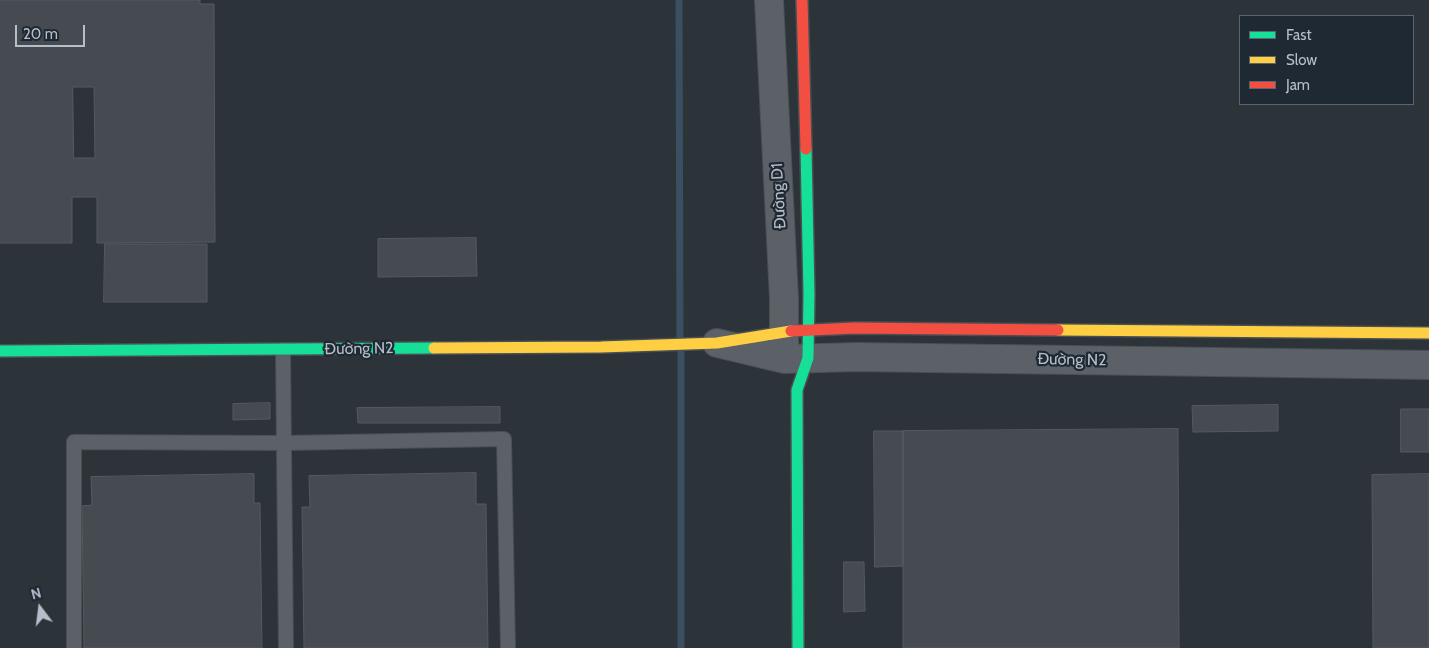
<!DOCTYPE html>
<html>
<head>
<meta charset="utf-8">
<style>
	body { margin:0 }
	#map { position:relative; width:1429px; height:648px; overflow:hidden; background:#2c3339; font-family:Cabin,sans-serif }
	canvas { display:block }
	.legend { position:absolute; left:1239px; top:15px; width:175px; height:90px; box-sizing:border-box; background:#1f2934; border:1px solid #5b6570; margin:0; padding:6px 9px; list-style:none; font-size:15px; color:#b6bfc9 }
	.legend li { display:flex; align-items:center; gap:10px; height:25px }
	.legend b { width:25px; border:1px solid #5b6570 }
	.north { position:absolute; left:15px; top:583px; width:50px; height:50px; -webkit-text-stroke:4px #1f2934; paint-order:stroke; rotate:345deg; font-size:14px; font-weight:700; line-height:20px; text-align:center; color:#b6bfc9 }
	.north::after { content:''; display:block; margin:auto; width:18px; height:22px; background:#b6bfc9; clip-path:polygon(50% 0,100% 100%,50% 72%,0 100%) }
	.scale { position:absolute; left:15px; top:25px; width:70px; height:22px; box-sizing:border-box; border:2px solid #b6bfc9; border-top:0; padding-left:6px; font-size:15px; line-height:18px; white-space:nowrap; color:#b6bfc9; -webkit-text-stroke:4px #1f2934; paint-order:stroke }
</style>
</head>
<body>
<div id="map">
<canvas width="1429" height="648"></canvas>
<ul class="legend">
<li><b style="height:6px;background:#16e098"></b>Fast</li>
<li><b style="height:6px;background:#ffcf43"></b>Slow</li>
<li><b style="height:6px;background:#f24e42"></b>Jam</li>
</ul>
<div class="north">N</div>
<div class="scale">20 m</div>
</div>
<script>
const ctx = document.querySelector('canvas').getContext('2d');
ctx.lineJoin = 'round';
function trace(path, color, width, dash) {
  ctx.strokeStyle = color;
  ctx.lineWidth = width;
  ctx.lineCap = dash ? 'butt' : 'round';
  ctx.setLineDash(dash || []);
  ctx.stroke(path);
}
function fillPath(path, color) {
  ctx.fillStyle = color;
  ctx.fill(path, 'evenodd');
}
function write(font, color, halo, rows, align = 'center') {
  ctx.font = font + ' Cabin,sans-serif';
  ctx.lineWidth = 4.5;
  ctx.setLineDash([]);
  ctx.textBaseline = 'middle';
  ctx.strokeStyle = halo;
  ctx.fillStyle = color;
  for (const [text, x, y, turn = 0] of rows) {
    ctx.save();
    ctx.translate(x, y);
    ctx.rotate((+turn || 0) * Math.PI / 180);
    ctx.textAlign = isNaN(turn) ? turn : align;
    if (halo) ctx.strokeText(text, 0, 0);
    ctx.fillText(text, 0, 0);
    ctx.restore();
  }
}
trace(new Path2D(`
	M679,0l1,340
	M681,350v298`), '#3b4f63', 7);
const building = new Path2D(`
	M0,0h200v4h14l1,238 -118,1v-46h-25v46h-72zM73,87h21l1,71h-21z
	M476,238l1,38 -99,1v-38z
	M105,244h102v58h-103z
	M270,403v16l-37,1v-16z
	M1278,405v26l-85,1 -1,-26z
	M500,407v16h-142l-1,-15z
	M1401,409h28v43h-28z
	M1178,429l1,219h-276v-217z
	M874,431h29v135l-28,1z
	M476,473v31h10l2,144h-184l-2,-141h8l-1,-31z
	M254,474v29h6l2,145h-178l-2,-142 10,-1 -1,-28z
	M1429,474v174h-56l-1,-173z
	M844,562h20l1,49 -21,1z`);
fillPath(building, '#454b50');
trace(building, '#545a61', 1);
const lane = new Path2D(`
	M283,350l3,298
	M74,648v-206l211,1 219,-4 4,209`);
const street = new Path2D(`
	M769,0l15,299v57
	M717,343l67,16 73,-2 572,8`);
const fast = new Path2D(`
	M0,351l434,-3
	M798,648l-1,-258 11,-32 1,-64 -3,-145`);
const slow = new Path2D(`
	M1058,330l371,3
	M434,348l167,-1 116,-4 74,-12`);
const jam = new Path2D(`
	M802,0l4,149
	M791,331l63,-3 204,2`);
trace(lane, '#4a4f54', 16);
trace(street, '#4a4f54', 30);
trace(fast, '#4a4f54', 14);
trace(slow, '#4a4f54', 14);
trace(jam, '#4a4f54', 14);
trace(lane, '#5c6067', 14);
trace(street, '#5c6067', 28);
trace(fast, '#16e098', 11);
trace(slow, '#ffcf43', 11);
trace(jam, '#f24e42', 11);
write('16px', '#b6bfc9', '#1f2934', [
	["Đường D1",779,196,-93],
	["Đường N2",359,349,-1],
	["Đường N2",1072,360,1]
]);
</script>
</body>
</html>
